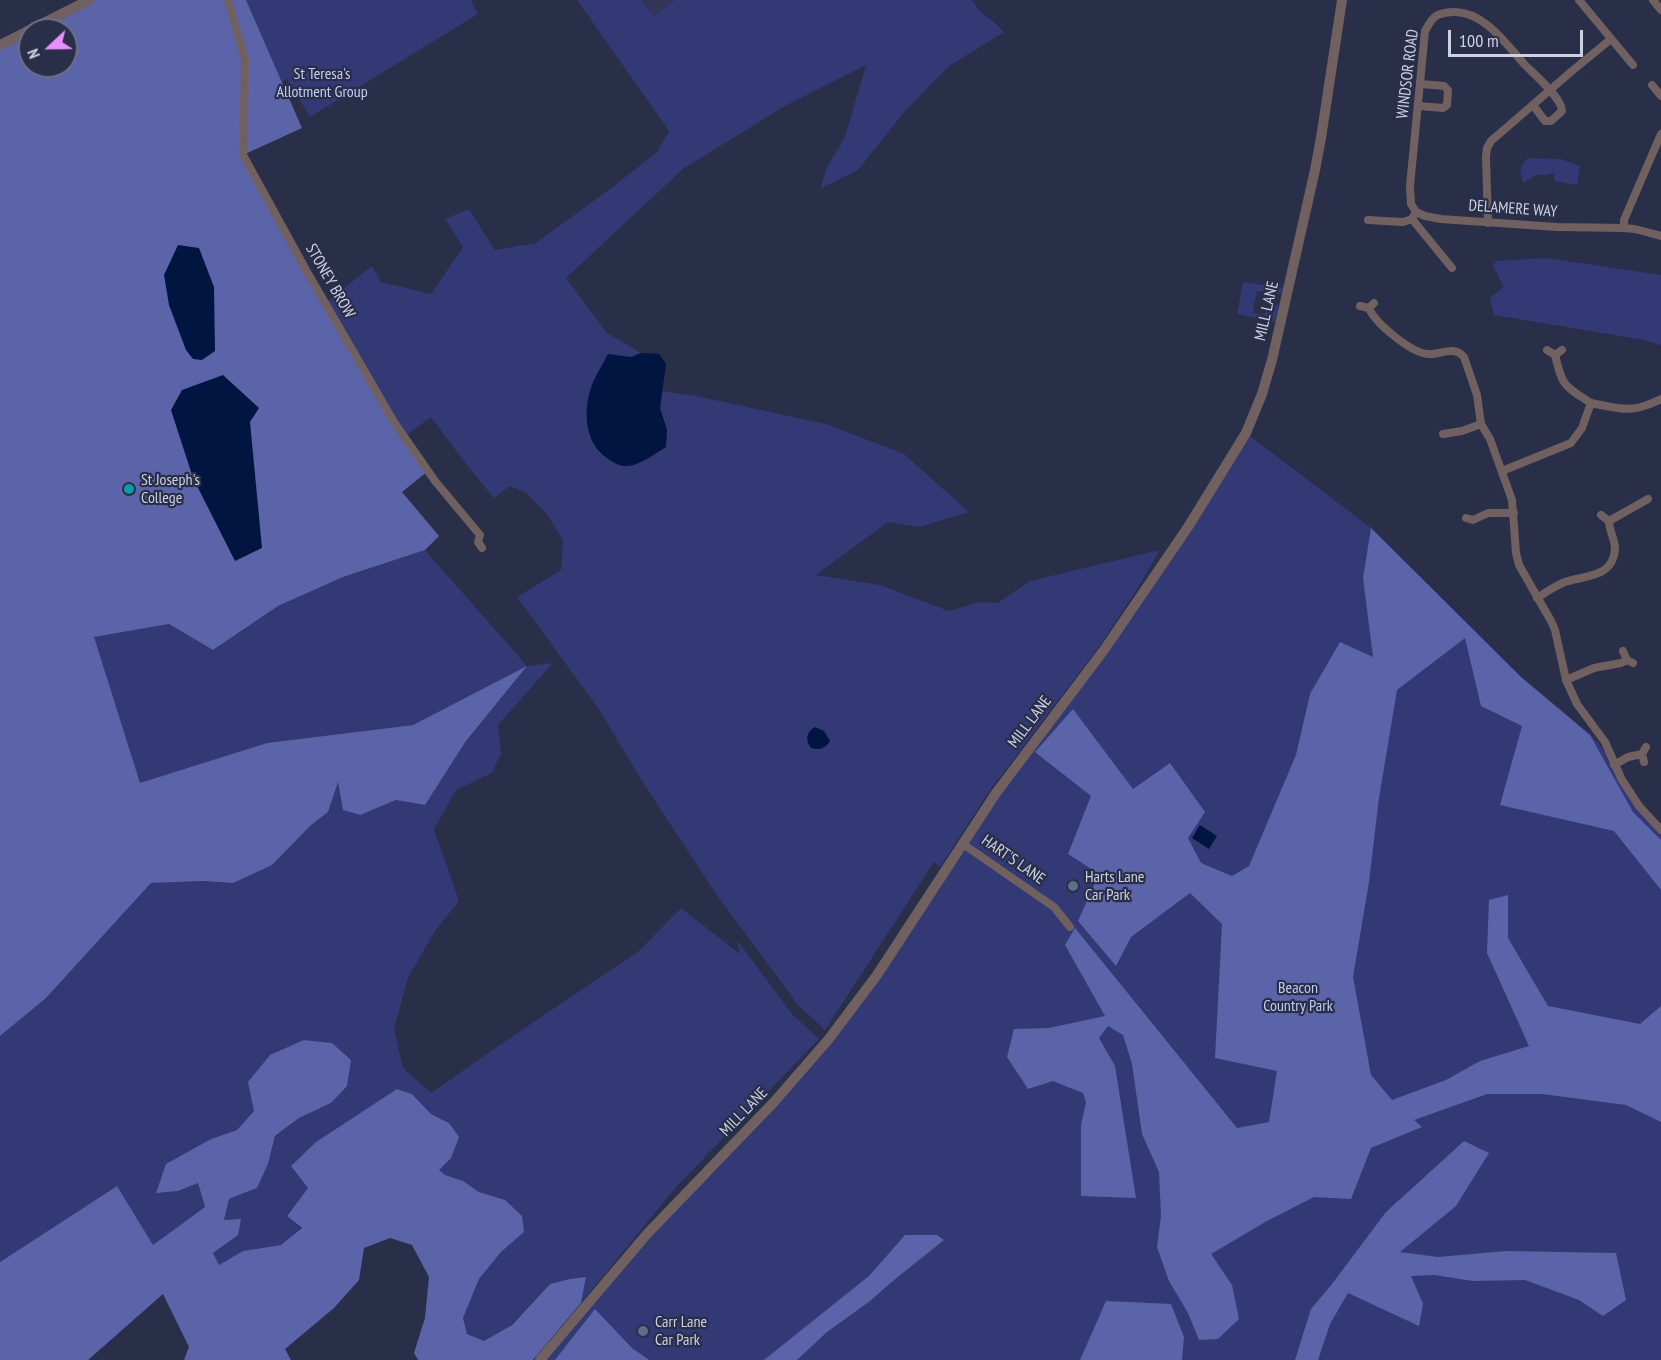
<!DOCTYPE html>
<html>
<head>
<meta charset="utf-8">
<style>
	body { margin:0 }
	#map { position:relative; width:1661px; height:1360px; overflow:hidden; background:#292e49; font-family:"PT Sans Narrow",sans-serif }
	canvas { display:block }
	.north { position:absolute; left:18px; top:18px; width:60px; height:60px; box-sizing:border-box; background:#292e49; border:2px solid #6b6f86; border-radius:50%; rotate:248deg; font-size:16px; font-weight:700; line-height:24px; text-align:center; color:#cdd1e2 }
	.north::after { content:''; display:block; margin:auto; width:21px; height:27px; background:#e88eff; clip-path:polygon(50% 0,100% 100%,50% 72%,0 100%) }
	.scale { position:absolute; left:1448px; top:30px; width:135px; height:27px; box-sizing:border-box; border:3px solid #cdd1e2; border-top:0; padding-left:8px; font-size:18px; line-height:21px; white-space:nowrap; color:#cdd1e2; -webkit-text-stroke:4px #292e49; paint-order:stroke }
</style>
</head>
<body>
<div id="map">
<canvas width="1661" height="1360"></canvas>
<div class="north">N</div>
<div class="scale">100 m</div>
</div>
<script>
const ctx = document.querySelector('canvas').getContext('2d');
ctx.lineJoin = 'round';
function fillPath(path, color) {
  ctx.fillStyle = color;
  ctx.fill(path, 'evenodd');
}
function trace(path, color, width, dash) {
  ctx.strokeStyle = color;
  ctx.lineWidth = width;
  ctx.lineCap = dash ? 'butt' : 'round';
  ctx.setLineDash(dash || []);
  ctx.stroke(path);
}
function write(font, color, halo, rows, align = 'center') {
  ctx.font = font + ' "PT Sans Narrow",sans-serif';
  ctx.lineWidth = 4.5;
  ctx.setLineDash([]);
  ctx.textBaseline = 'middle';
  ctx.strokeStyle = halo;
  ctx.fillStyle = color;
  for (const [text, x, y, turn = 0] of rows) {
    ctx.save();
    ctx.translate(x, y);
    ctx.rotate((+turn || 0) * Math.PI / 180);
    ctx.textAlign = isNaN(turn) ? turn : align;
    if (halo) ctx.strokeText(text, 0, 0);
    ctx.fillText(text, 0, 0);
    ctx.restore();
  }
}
fillPath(new Path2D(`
	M642,0h33l-21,16z`), '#313657');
fillPath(new Path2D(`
	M246,0h225l7,14 -168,103 -23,-38 -5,3z
	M577,0h65l12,16 21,-16h296l13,15 9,6 11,11 -55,34 -44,45 -47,59 -38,19 7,-22 18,-30 21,-72 -83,42 -100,62 -117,109 41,55 34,20 -10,4 -15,-1 13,110 18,-7 19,-12 1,-17 -7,-21 2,-18 34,5 130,28 78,30 65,58 -50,15 -31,-5 -72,53 64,10 69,26 31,-9 18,1 32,-22 130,-31 -21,36 -40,61 -109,143 -50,77 -6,-5 -109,168 -27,-25 -82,-111 -72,-110 -46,-76 -81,-111 44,-27 2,-29 -15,-26 -22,-22 -16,-7 -16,12 -31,-38 -32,-43 -27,20 -79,-134 47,-37 9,16 50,12 32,-47 -18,-28 24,-10 26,41 41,-7 78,-57 43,-34 12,-21z
	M1529,158l32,1 19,7 -3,19 -23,-4 1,-8 -11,2h-8l-13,8c-4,-10 -4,-20 6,-25z
	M1547,258l114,17v70l-17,-5 -150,-25 -4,-17 14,-11 -11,-21 3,-5z
	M1243,282l40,6 -2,6 -24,-3 -4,22 11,2 4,-5h3l3,-5h5l-4,17 -38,-8z
	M1246,433l125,95 150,149 70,58 19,22 12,23 39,50v530h-1121l288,-320 168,-247 108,-143z
	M425,550l102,116 26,-3 -55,62 3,28 -9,20 -36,17 -22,39 25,72 -24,30 -27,47 -14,51 9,39 28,25 76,-53 132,-89 42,-43 59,46 -3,-14 55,74 27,25 -143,148 -95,116 5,-26 -36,7 -41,43 -25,14 -17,-7 -4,-16 16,-39 22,-27 23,-20 -20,-32 -25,-8 -16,-11 -18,-6 -7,-6 11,-46 -18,-9 -19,-20 -14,-5 -82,53 -24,23 16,23 -21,27 14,14 -20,16 -38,6 -24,15 -6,-13 25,-18 -14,-15 5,-21 28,-11 11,-24 7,-27 24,-19 32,-15 20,-43 -20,-17 -27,-3 -50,71 -17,19 -26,9 -33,52 20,-8 7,25 -52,38 -36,-60 -117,76v-226l46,-38 105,-115 53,-2 28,2 96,-71 10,-31 5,29 16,5 37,-15 29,5 41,-64 60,-74 -113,58 -146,18 -127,41 -47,-147 76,-13 44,26 65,-44 65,-29z`), '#333974');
fillPath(new Path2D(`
	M89,0h157l56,128 -59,27c58,108 116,216 185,316l-26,21 37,44 -14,14 -82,27 -65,29 -65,44 -44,-26 -75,13 46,146 127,-40 146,-18 114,-59 -61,75 -41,64 -29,-5 -36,15 -17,-5 -5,-28 -10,30 -17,13 -39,40 -39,18 -29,-2 -53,2 -105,115 -46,38v-991zM30,30h36v36h-36z
	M1371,528l150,149 69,58 43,77 28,28v50l-47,-59 -114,-26 22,-79 -41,-20 -16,-68 -68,52 -18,108 -10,84 -16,95 18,98 21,25 54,-20 34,-19 49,-15 -42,-93 2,-53 19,-5v43l40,68 92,18 21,-18v116l-35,-17 -84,-11h-55l-73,26 8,7 -51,21 -20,51 -37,-2 -47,24 -56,33 21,31 7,34 -21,20 -19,1 -11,-27 -19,-32 -12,-34 4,-31 -2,-44 -17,-38 -10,-70 -9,-29 -15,-9 -9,12 16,28 21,132 -55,-2v-71l5,-23 -3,-9 -30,-12 -25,8 -21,-32 7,-28 35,-1 56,-12 -40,-71 10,-17 162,200 32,-6 8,-51 -62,-13 7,-134 -32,-31 -59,44 -15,29 -38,-45 21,-47 -31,-20 23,-58 -56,-44 38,-43 60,80 37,-26 35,49 -17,26 13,25 31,13 17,-10 47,-111 14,-61 30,-52 33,15 -10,-79z
	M304,1040l28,3 19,17 -4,26 -16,17 -32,15 -24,18 -7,28 -11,24 -28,11 -5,21 17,-1 -3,16 -25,18 6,12 24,-14 38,-6 21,-17 -15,-12 21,-28 -17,-22 25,-24 81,-53 15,5 19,20 18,9 10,14 -8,21 -12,12 6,5 18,6 16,11 26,8 17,16 2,16 -23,20 -22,27 -16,39 4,16 17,7 28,-16 38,-41 20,-5 16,-2 -5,26 -48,57h-115l-4,-7 11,-35 4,-41 -17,-32 -22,-7 -26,10 -5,32 -25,28 -49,41 6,11h-107l5,-13 -26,-53 -75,66h-88v-98l117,-76 36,59 52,-38 -7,-24 -20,8 -22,2 10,-29 45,-25 26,-9 17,-19 -6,-29 22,-27z
	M1464,1141l25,12 -33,53 -56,46 38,5 68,-6 110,2 10,47 -23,16 -24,-16 -54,-20 -52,1 -39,-6 -23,1 12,28 -4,22 -71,-33 -18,31 -12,36h-23l16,-51 21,-25 54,-72z
	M905,1235h32l7,5 -50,40 -24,21 -43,31 -30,28h-33l105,-84z
	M1106,1301l65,3 13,33 -2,23h-102z
	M595,1309l37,39 17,12h-94z`), '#5b64a8');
fillPath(new Path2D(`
	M178,245l21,3 15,39 1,64 -13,9 -9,-1 -7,-9 -17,-45 -5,-30z
	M641,353l18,1 7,10 -6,44 7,22 -1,17c-12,7 -24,17 -38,19 -8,1 -14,-3 -21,-8 -21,-14 -24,-43 -17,-67 3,-12 12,-25 18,-37l23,3z
	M223,375l36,33 -9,14 12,126 -27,13 -42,-83 -22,-68 11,-20z
	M815,727l9,4 6,10c-5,8 -10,9 -19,7 -6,-8 -5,-16 4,-21z
	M1200,825l17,11 -8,13 -17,-11z`), '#001640');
trace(new Path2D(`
	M228,0l17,60 -2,95 63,115 88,152 41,59 45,54 -2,7 4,6
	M1579,0l54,65
	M1653,0l8,10
	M1652,85l9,11
	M1419,106l24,2 4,-3 1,-15 -4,-4 -23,-2
	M1416,212l-5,-8 -1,-18 15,-155c8,-15 11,-18 28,-19 31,-1 53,32 72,53 10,10 37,33 37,46l-11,10h-6l-12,-16
	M1412,219l40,49
	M1368,220l35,2 9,-3 4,-7 9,4 16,3 116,8 67,1 11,1 26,7
	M1488,223l-2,-66 1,-9 4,-7 81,-70 39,-32
	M1624,228v-8l37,-86
	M1374,303l-5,5c6,15 42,45 59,46 12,1 26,-9 36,3l13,38 4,29 9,15 22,61 4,53 3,12 32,56 4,9 11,50 11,24 28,38 17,38 17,26 22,24
	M1360,306l9,2
	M1547,350l8,5 7,-5
	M1591,403c31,6 40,11 70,-4
	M1443,434l19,-3 19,-7
	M1502,471l69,-28 11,-15 9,-25c-27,-17 -29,-17 -36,-48
	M1601,515l8,6
	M1466,518l7,2 15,-7h26
	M1537,598c9,-6 18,-12 28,-16 21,-7 48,-4 50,-33 0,-10 -6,-18 -6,-28l39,-22
	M1623,651l4,9
	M1566,680l28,-12 27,-5 6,-3 6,3
	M1644,762l-2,-8 4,-7
	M1614,765l14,-8 14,-3
	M963,844l91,63 16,20`), '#716060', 8);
trace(new Path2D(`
	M0,45l89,-45
	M540,1360l107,-126 127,-132 54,-62 49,-65 119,-182 108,-143 84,-123 58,-94 16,-39 10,-34 43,-190 6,-32 21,-138`), '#716060', 10);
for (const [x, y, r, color] of [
	[129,489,6,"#0f9aa8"],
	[1073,886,6,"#5c6f8a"],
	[643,1331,6,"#5c6f8a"]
]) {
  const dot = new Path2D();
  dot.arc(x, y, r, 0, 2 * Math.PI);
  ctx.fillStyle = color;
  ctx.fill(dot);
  trace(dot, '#292e49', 2);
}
write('16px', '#c4ccf3', '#292e49', [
	["St Teresa's",322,74],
	["Allotment Group",322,92],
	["Beacon",1298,988],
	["Country Park",1298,1006]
]);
write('16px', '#cdd1e2', '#292e49', [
	["WINDSOR ROAD",1408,74,-83],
	["DELAMERE WAY",1513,209,4],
	["STONEY BROW",330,281,60],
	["MILL LANE",1267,311,-77],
	["MILL LANE",1030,722,-53],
	["HART'S LANE",1013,860,35],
	["MILL LANE",744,1112,-46]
]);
write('16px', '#cdd1e2', '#292e49', [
	["St Joseph's",141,480],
	["College",141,498],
	["Harts Lane",1085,877],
	["Car Park",1085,895],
	["Carr Lane",655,1322],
	["Car Park",655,1340]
], 'left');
</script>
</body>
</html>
